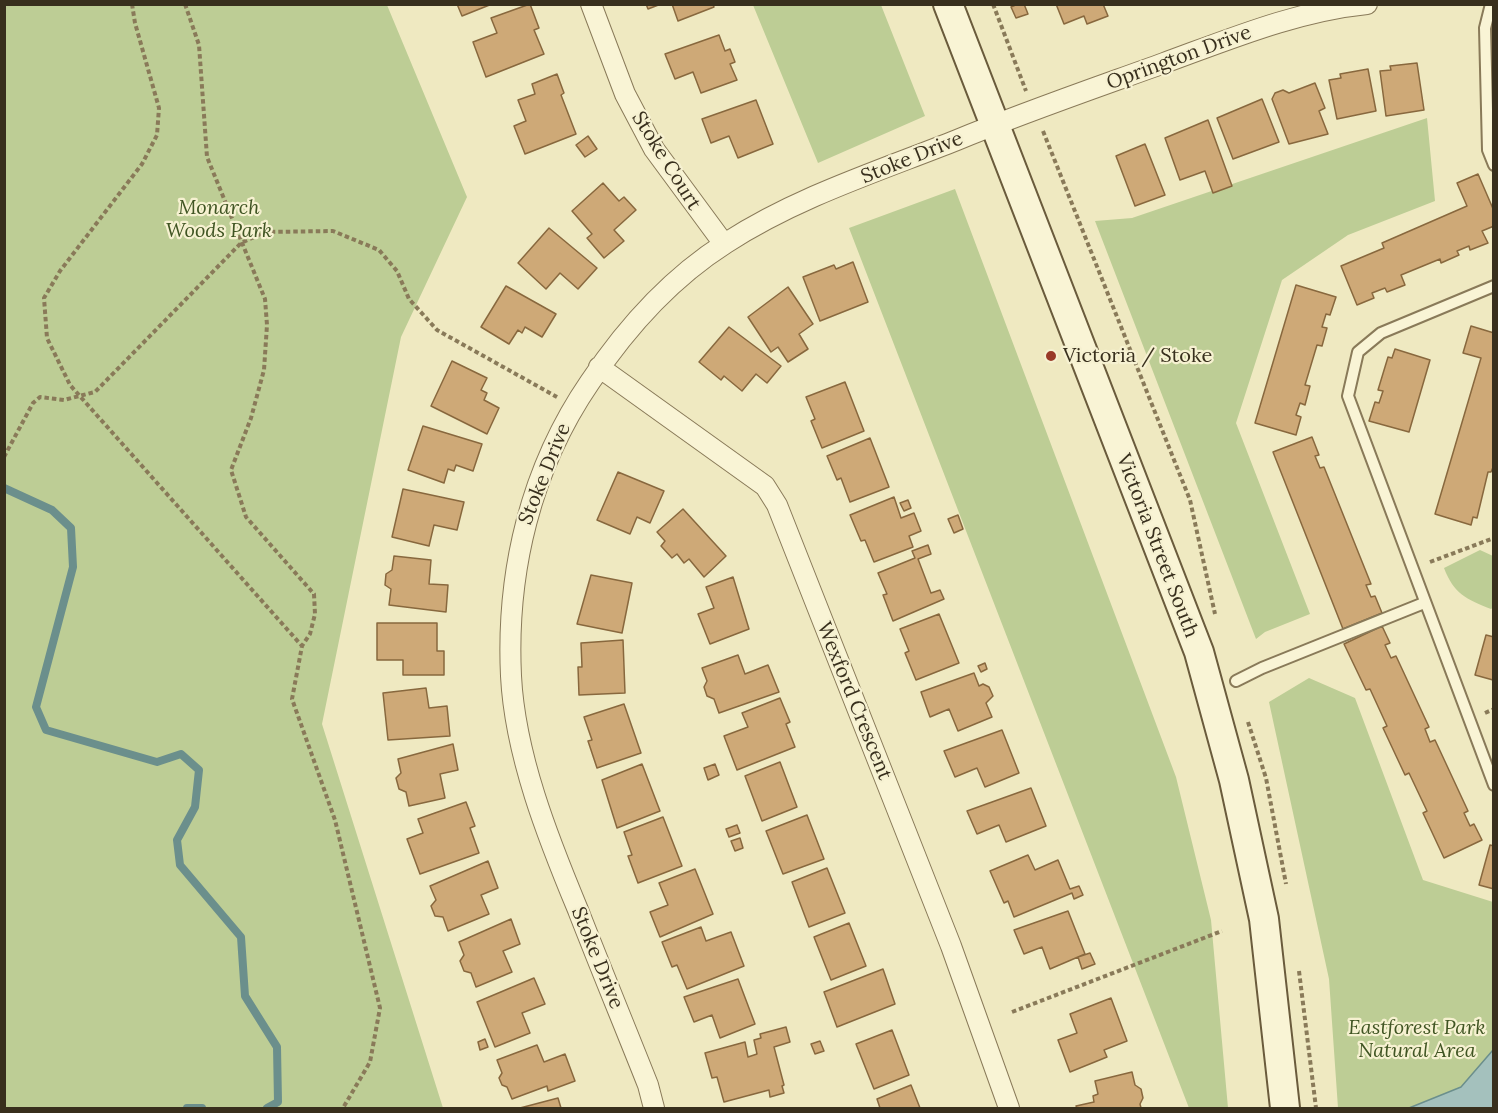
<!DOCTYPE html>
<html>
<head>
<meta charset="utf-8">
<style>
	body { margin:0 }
	#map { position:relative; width:1498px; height:1113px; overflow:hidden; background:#efe9c1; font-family:Lora,serif }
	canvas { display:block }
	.frame { position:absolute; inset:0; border:6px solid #382f1d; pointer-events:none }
</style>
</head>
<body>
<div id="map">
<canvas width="1498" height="1113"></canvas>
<div class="frame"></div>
</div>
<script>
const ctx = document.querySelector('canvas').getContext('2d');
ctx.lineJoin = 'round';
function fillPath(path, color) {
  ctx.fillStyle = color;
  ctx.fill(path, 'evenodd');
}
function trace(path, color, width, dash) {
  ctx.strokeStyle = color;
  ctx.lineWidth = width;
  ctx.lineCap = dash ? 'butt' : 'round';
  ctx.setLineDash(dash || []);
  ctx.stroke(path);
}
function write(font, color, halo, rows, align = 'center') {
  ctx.font = font + ' Lora,serif';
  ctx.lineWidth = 4.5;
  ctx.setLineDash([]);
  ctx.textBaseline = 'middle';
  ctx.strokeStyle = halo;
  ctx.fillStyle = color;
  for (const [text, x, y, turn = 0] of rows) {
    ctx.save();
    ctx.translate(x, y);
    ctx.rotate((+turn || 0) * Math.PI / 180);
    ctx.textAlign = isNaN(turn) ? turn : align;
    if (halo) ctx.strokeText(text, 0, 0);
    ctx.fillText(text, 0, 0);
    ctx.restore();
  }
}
fillPath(new Path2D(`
	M5,4l382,1 80,192 -66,140 -79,387 121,384h-438z
	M753,5h128l44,111 -107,47z
	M1427,118l8,83 -87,34 -66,45 -46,143 74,191 -45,18 -9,7 -161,-418 37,-3z
	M955,189l221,588 35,143 17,188h-39l-340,-880z
	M1480,550l13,6 1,51 -3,2c-25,-10 -37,-15 -47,-41z
	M1309,678l46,20 68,182 70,22v206h-155l-9,-129 -60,-277z`), '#bdcd95');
const water = new Path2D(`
	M1493,1050v58h-84l52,-21z`);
fillPath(water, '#a4c1bd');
trace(water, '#6b8f8c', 1.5);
trace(new Path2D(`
	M4,488l48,22 19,18 2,39 -37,140 10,23 111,32 24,-8 18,16 -4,37 -18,33 3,25 61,72 4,59 32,51 1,55 -11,6
	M187,1108h15`), '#6b8f8c', 8);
const building = new Path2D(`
	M457,4h35l-30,12z
	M530,4l9,24 -5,2 10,24 -58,23 -13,-35 24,-9 -6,-15z
	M646,4h15l-13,5z
	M672,4h41l1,3 -36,14z
	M1018,4h6l4,10 -12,4 -5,-11z
	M1056,4h47l5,12 -21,8 -3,-8 -20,8z
	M719,35l6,16 5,-2 5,13 -5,2 7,16 -36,13 -8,-21 -18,7 -10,-25z
	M1417,63l7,47 -38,6 -6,-45 11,-1 -1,-4z
	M1368,69l8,42 -39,8 -8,-39 12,-2 -1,-4z
	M557,74l7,19 -3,2 15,39 -51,20 -11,-28 12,-5 -8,-21 17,-6 -3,-10z
	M1315,83l10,25 -6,3 9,23 -39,10 -17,-45 3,-6 8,-3 6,3z
	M1262,99l17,43 -46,17 -16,-41z
	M756,100l17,44 -35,14 -9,-22 -18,7 -9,-24z
	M1208,120l24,66 -19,7 -8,-22 -25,9 -15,-42z
	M588,136l9,13 -12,8 -9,-12z
	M1145,144l20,51 -30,11 -19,-50z
	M1478,174l16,37v15l-12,5 6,12 -18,7 -1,-4 -12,5 2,4 -18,8 -1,-4 -39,16 4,10 -18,7 -2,-4 -13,5 2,5 -17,7 -16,-39 43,-18 -2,-5 85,-37 -10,-23z
	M603,183l16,18 5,-4 12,13 -22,20 10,11 -20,17 -17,-20 5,-4 -20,-23z
	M549,228l48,40 -19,21 -18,-16 -14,16 -28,-26z
	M853,262l15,40 -48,19 -17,-44 31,-12 2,4z
	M1296,285l40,12 -6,18 -4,-1 -4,13 5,1 -5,18 -5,-1 -12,40 5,1 -5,19 -5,-2 -4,12 5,2 -5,18 -41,-12z
	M506,286l50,28 -14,23 -17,-10 -3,6 -4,-3 -9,14 -28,-17z
	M788,287l25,37 -14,10 9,15 -20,13 -10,-15 -7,5 -23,-35z
	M1471,326l23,7v132l-3,7h-3l-11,46 -4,-1 -2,8 -36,-11 46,-156 -18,-5z
	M729,327l52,39 -14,17 -11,-9 -14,17 -18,-15 -3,4 -22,-18z
	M1395,349l35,11 -21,72 -40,-11 6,-19 4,1 4,-12 -5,-1 10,-33 4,1z
	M452,361l35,17 -6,12 6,3 -3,7 15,8 -12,26 -56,-28z
	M845,382l19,49 -42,17 -11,-27 4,-2 -9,-22z
	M423,426l59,18 -9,27 -17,-6 -2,6 -6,-2 -4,14 -36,-13z
	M1312,437l7,18 -4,1 5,12 4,-1 47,117 -5,1 5,12 4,-1 7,17 -39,16 -70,-177z
	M870,438l19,49 -39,15 -9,-24 -4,2 -10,-24z
	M618,472l46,19 -14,32 -13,-6 -7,17 -33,-14z
	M403,489l61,13 -7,28 -23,-5 -5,21 -37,-9z
	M894,497l7,21 13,-5 7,18 -12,5 4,11 -39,15 -9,-22 -4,1 -11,-26z
	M908,500l3,8 -7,3 -4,-8z
	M683,509l43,47 -22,21 -15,-18 -5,4 -7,-9 -5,4 -11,-12 4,-5 -8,-9z
	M958,515l5,14 -9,4 -6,-14z
	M928,545l3,9 -13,5 13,34 9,-3 4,9 -51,22 -10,-26 4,-1 -9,-21 37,-15 -3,-7z
	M394,556l37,4 -2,24 19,1 -2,27 -57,-7 2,-16 -6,-4 1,-11 6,-4z
	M591,575l41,8 -10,50 -45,-9z
	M733,577l16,52 -39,15 -12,-30 16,-6 -8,-21z
	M939,614l20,49 -43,17 -11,-27 4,-2 -9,-22z
	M377,623h60v28h7v24h-41v-15h-26z
	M1382,626l8,17 -5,2 6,13 5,-2 33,71 -4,2 5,13 5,-2 33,71 -4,2 6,13 4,-2 8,16 -38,18 -21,-45 4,-2 -18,-38 -4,2 -22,-47 4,-2 -17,-37 -4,1 -22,-46z
	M1486,635l8,2 -1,43 -18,-5z
	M623,640l2,53 -46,2 -1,-28h4l-1,-24z
	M738,655l7,19 23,-9 11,27 -60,21 -5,-14 -7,-3 -3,-9 3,-6 -5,-13z
	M985,663l2,6 -6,3 -3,-6z
	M974,673l5,13 4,-2 6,3 4,9 -7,7 6,14 -34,14 -9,-22 -19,8 -9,-25z
	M426,688l3,20 18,-2 3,30 -62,4 -5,-47z
	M780,698l10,24 -4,2 9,23 -58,23 -13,-34 24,-9 -6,-14z
	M624,704l17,49 -44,15 -9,-27 4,-1 -8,-23z
	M1002,730l17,43 -34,14 -8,-19 -22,9 -11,-26z
	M453,744l5,26 -18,4 5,24 -36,8 -3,-14 -7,-3 -3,-11 5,-5 -3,-14z
	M780,762l17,45 -35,14 -17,-45z
	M642,764l18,47 -43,17 -15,-48z
	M715,764l4,11 -11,5 -4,-12z
	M1031,788l15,38 -40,16 -7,-17 -22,9 -10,-23z
	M466,802l9,24 -5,2 9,25 -59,21 -13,-35 16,-6 -5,-14z
	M807,815l17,44 -41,15 -17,-43z
	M663,817l19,49 -44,17 -10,-27 4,-1 -8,-23z
	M737,825l3,8 -11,4 -3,-8z
	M740,838l3,10 -8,3 -4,-10z
	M1490,845l4,1v43l-15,-4z
	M1028,855l7,15 23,-10 12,29 9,-3 4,9 -9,4 -2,-6 -58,24 -6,-16 -4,2 -14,-32z
	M488,861l10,27 -17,7 8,19 -41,17 -5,-14 -8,-1 -4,-10 5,-6 -6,-14z
	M827,868l18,45 -36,14 -17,-45z
	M695,869l18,45 -53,23 -10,-25 18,-7 -9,-22z
	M1068,911l17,43 -35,15 -8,-22 -18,7 -10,-24z
	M511,919l9,25 -17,7 9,21 -36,15 -5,-14 -7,-2 -4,-10 4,-6 -5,-13z
	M849,923l17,43 -35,14 -17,-43z
	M701,927l5,14 25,-9 13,34 -57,23 -10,-24 -5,2 -10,-25z
	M1090,953l5,11 -13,5 -4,-12z
	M883,969l12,35 -58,23 -13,-35z
	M534,978l11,26 -23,9 8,20 -35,14 -18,-45z
	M738,979l17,45 -35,14 -8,-23 -18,7 -10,-25z
	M1111,998l16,43 -23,9 3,7 -37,15 -12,-32 19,-7 -7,-19z
	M786,1027l4,15 -16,5 10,38 -2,1 2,7 -14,4 -1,-7 -45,12 -7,-25 -5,1 -7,-25 40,-11 3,15 9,-3 -3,-14 7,-2 -1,-4z
	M892,1030l17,45 -35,14 -18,-45z
	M485,1039l3,8 -8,3 -2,-8z
	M820,1041l4,10 -9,3 -4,-10z
	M537,1045l7,17 21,-8 10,27 -27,10 -1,-5 -35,13 -5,-12 -5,-2 -3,-7 3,-5 -5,-13z
	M1132,1072l3,13 6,4 2,9 -3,6 1,4h-64l-1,-2 18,-4 -1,-6 5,-2 -3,-13z
	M911,1085l9,23h-40l-3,-9z
	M558,1098l3,10h-41z`);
fillPath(building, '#cea977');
trace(building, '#88683e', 1.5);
const service = new Path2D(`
	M1491,4l-6,24 3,122 6,15
	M1494,286l-113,47 -23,19 -10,44 146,389
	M1236,681l26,-13 162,-65`);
const minor = new Path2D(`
	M591,4l34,90 29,55 70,95
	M599,367l166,119 12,19 174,441 58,162
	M654,1108l-6,-23c-23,-58 -47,-116 -70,-175 -30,-72 -63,-155 -67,-234 -5,-105 20,-208 79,-294 36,-54 81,-104 136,-139 71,-46 153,-72 231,-103 68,-28 138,-52 207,-77 66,-24 133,-52 203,-59`);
const secondary = new Path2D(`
	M948,4l251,648 35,128 30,139 21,189`);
trace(service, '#897a59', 14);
trace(minor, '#897a59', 22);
trace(secondary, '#6a5b3c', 32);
trace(new Path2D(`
	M132,4l3,19 24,85 -2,27 -15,29 -82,107 -16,27 3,40 23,47 232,261 -10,53 43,121 45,188 -10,54 -27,46
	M185,4l14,41 8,112 58,142 2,26 -3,45 -13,48 -20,52 15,47 68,77 1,20 -5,20 -8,12
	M993,4l33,87
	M1043,131l147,369 25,114
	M4,457l29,-54 7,-6 24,3 31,-8 146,-149 24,-11 68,-1 46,19 18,21 12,28 28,31 120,67
	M1430,562l64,-24
	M1485,713l9,-4
	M1248,722l18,56 20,106
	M1299,971l17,137
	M1012,1012l210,-81`), '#897a59', 4, [4.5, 3]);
trace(service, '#f9f4d5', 10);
trace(minor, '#f9f4d5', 20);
trace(secondary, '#f9f4d5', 28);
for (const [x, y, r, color] of [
	[1051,356,6,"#993927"]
]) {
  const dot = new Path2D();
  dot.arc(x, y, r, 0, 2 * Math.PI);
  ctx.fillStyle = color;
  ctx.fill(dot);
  trace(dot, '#f6f1d1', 2);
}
write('20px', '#382f1d', '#f6f1d1', [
	["Oprington Drive",1179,58,-20],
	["Stoke Drive",912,158,-22],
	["Stoke Court",666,161,58],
	["Stoke Drive",545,474,-68],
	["Victoria Street South",1157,546,69],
	["Wexford Crescent",854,701,68],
	["Stoke Drive",597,958,68]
]);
write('italic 20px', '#405523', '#f6f1d1', [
	["Monarch",219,208],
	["Woods Park",219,231],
	["Eastforest Park",1417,1028],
	["Natural Area",1417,1051]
]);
write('20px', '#382f1d', '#f6f1d1', [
	["Victoria / Stoke",1063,356]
], 'left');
</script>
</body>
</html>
